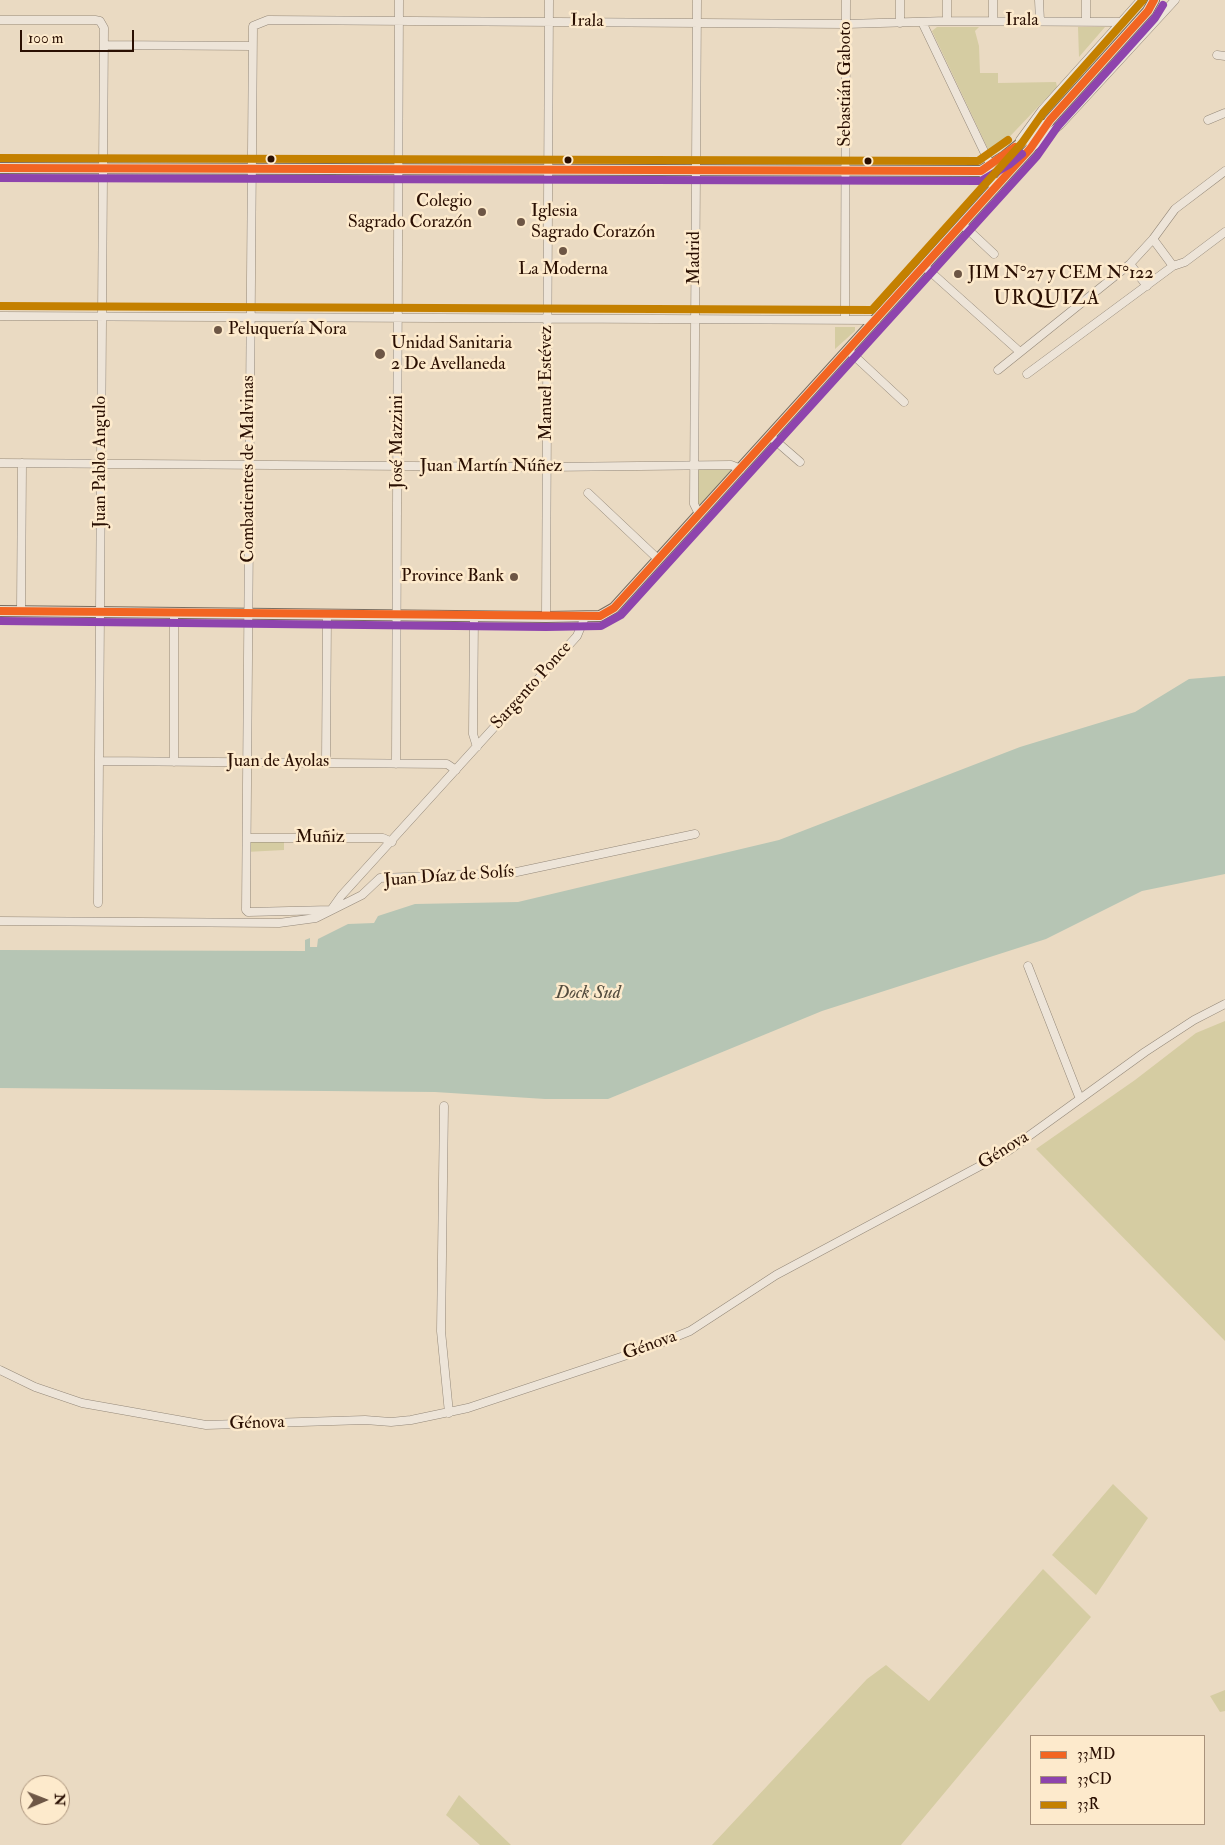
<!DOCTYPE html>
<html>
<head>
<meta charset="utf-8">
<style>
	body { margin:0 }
	#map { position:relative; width:1225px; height:1845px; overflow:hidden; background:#eadac2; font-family:"IM FELL Double Pica",serif }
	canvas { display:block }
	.legend { position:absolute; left:1030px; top:1735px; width:175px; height:90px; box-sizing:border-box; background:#fdeacc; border:1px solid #a9927b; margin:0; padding:6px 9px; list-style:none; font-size:15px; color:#2a0f02 }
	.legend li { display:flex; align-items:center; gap:10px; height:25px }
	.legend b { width:25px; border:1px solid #a9927b }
	.north { position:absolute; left:20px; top:1775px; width:50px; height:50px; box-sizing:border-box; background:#fdeacc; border:1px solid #a9927b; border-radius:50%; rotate:89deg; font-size:14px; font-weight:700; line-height:20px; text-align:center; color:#2a0f02 }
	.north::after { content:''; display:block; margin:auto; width:18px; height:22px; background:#6d5645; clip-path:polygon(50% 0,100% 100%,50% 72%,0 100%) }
	.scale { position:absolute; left:20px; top:30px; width:114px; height:22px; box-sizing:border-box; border:2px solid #2a0f02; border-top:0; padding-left:6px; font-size:15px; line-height:18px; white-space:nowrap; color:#2a0f02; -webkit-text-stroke:4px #fdeacc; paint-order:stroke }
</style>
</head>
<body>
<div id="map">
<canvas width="1225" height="1845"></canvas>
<ul class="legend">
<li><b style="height:6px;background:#f26522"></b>33MD</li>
<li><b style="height:6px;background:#8e44ad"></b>33CD</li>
<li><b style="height:6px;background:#c48000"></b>33R</li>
</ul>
<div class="north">N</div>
<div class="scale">100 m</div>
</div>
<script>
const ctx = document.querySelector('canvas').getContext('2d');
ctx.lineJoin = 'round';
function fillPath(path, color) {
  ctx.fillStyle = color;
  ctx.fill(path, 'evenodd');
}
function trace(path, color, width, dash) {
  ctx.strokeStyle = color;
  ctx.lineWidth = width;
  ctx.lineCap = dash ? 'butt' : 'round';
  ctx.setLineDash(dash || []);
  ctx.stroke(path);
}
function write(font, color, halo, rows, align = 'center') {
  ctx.font = font + ' "IM FELL Double Pica",serif';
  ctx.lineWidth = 5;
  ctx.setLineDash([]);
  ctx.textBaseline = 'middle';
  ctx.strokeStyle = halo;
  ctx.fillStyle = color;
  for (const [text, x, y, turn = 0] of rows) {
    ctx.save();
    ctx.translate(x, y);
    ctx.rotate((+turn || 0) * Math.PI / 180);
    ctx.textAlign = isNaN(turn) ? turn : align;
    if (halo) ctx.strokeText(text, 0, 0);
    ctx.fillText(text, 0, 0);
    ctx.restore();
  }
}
fillPath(new Path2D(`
	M937,27h42l-4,4 4,15 1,27h18v10l58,-1 1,5 -62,65 -6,-1 -57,-120z
	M1078,27h27l-26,30z
	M835,327h20v4l-20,18z
	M694,466l47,3 -42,45 -4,-6z
	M247,838h37v12l-38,2z
	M1225,1021v320l-189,-192 99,-69 61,-47z
	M1113,1484l35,34 -52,77 -44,-40z
	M1043,1569l48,48 -190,228h-189l155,-166 19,-14 43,36z
	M1225,1690v21l-5,1 -10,-16z
	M459,1795l52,50h-31l-34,-30z`), '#d5cca2');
fillPath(new Path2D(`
	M1225,676v198l-83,17 -96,48 -224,72 -214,88h-63l-110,-7 -435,-4v-138l305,1v-11l5,-2v9h7l1,-8 30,-15 26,-1 4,-7 37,-12 103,-2 261,-62 241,-93 115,-35 54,-33z`), '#b6c5b4');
const minor = new Path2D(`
	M697,0l-3,504 5,10
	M900,0v23
	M947,0v21
	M993,0v21
	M1039,0l1,21
	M1086,0v22
	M0,20h95l5,1 4,7 -6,875
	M922,22l69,144
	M105,45l147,1
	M1217,55l8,1
	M1208,120l17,-7
	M1020,140l22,-30 99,-110
	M1034,146l26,-21 115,-125
	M962,224l32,30
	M1153,239l20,27
	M1130,264l17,22
	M924,266l96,86
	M0,316l876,4
	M845,318l1,-318
	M848,350l56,52
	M998,370l132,-106 23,-25 22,-30 50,-38
	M1027,374l146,-108 12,-4 40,-30
	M770,436l30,26
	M0,463l547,4 184,-2 10,4
	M588,493l70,66
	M21,611l1,-148
	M174,613v149
	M474,616l-1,118 4,13
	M546,617l3,-617
	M99,761l348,3 9,6
	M326,762l1,-147
	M396,764l3,-764
	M247,838h136l9,4
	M331,910l-83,2 -2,-2 7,-884 15,-6 578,4 101,-3 175,1
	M331,910l10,-14 236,-260 8,-19
	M0,921l279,2 37,-5 46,-23 18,-17 132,-5 183,-39
	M1028,966l52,133
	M444,1106l-3,225 8,82
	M0,1370l35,17 47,16 124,22 159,-5 26,2 20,-2 57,-12 180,-60 42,-17 86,-56 232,-124 137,-99 49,-32 31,-16`);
const major = new Path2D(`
	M0,168l981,3 24,-15 38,-31
	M981,171l11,9 2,8
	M0,611l546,6 54,-1 14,-8 416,-459 20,-29 98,-109 6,-11`);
trace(minor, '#948879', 9);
trace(major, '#796d60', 12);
trace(minor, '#ede4d8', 8);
trace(major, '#eae0d1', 10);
trace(new Path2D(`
	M0,168l981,3 34,-24
	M0,611l600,5 14,-8 416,-459 20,-29 98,-109 6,-11`), '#f26522', 8);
trace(new Path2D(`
	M0,178l981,3 29,-17 12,-10
	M0,621l546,6 55,-1 20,-11 416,-459 21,-30 97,-108 8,-13`), '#8e44ad', 8);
trace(new Path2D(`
	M0,158l978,3 30,-21
	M0,306l872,4 150,-167 21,-30 100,-113`), '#c48000', 8);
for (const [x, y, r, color] of [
	[271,159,4.5,"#2a0f02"],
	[568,160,4.5,"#2a0f02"],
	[868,161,4.5,"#2a0f02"],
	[482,212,5,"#6d5645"],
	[521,222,5,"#6d5645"],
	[563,251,5,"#6d5645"],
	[958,274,5,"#6d5645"],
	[218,330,5,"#6d5645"],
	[380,354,6,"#6d5645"],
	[514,577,5,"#6d5645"]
]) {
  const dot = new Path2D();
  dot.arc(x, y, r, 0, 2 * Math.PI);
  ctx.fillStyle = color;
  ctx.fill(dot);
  trace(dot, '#fdeacc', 2);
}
write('18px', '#2a0f02', '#fdeacc', [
	["Irala",1022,21],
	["Irala",587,22,1],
	["Sebastián Gaboto",846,84,-90],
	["Madrid",695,258,-90],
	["Manuel Estévez",547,383,-90],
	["José Mazzini",398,442,-90],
	["Juan Pablo Angulo",101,462,-90],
	["Juan Martín Núñez",491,467],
	["Combatientes de Malvinas",249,469,-90],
	["Sargento Ponce",532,686,-48],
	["Juan de Ayolas",278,762],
	["Muñiz",320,838],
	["Juan Díaz de Solís",449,877,-4],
	["Génova",1004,1151,-32],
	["Génova",650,1346,-20],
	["Génova",257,1424,-2]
]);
write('18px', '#2a0f02', '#fdeacc', [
	["Colegio",472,202,"right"],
	["Sagrado Corazón",472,223,"right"],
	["Iglesia",531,212],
	["Sagrado Corazón",531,233],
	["La Moderna",563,270,"center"],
	["JIM N°27 y CEM N°122",968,274],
	["Peluquería Nora",228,330],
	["Unidad Sanitaria",391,344],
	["2 De Avellaneda",391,365],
	["Province Bank",504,577,"right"]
], 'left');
write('italic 19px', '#534c3e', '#fdeacc', [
	["Dock Sud",588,994]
]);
ctx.letterSpacing = '1px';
write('20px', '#2a0f02', '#fdeacc', [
	["URQUIZA",1047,300]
]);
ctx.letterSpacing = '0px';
</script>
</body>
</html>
